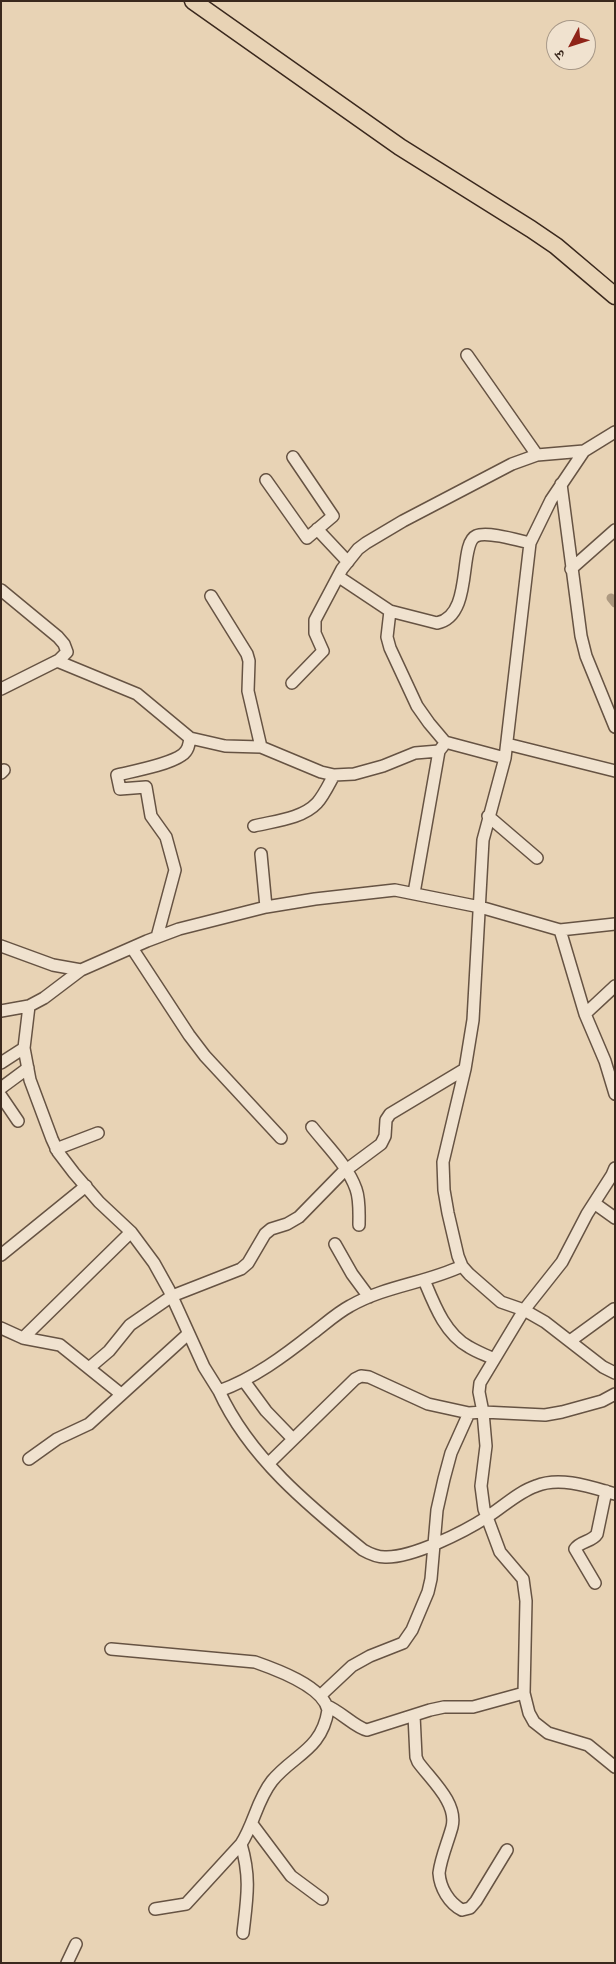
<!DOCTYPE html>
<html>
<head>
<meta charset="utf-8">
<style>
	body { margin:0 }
	#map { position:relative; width:616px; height:1964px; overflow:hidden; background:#e8d3b5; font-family:"Old Standard TT","Noto Serif Devanagari",serif }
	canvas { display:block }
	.frame { position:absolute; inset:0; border:2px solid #3a281d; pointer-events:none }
	.north { position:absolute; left:546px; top:20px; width:50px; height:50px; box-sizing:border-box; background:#f0e2cf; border:1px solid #a79888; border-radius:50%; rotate:230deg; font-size:14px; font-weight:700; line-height:20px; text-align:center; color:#3a281d }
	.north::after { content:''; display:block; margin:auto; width:18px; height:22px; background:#8f2418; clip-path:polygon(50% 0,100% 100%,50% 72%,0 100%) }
</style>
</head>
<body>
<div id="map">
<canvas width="616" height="1964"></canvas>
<div class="frame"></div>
<div class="north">उ</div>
</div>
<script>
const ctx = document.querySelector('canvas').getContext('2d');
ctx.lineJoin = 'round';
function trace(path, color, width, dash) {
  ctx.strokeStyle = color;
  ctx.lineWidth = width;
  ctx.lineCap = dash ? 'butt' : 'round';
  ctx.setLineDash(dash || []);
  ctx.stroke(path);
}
trace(new Path2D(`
	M611,598l4,5`), '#ad9981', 9);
const minor = new Path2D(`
	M467,355l70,100
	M615,432l-31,19 -33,49 -21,43 -25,215 -22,82 -10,180 -8,49 -22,93 1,28 4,23 10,43 4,10 7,8 32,28 23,8 21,12 58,45 12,6
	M266,480l41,58 26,-22 -40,-59
	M561,484l20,152 5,20 29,71
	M317,529l31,33
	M571,569l44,-39
	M339,577l51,34 47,12c37,-7 21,-79 39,-87 11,-5 41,4 54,7
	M1,590l57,47 6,7 3,8 -8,8 -58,29
	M211,596l36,58 2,7 -1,30 13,56
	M390,611l-3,26 3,11 27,58 12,17 16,19 60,16
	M57,661l80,33 53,44 35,8 36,1 60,25 13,3 20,-1 29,-8 32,-13 24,-2
	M292,683l31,-32 -8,-18v-13l27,-51 16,-20 8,-6 37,-22 109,-57 25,-9 47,-4
	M507,744l108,27
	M1,773l3,-3
	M488,816l49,42
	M254,826c20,-5 48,-7 63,-23 7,-8 12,-19 17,-28
	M261,854l5,53
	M414,893l25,-142 4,-5
	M560,930l25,84 20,47 10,33
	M157,937l18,-67 -9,-33 -15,-21 -5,-29 -26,2 -3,-14c17,-4 51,-10 65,-20 6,-4 7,-10 8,-17
	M1,946l52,19 28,5
	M132,948l57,87 16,21 76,82
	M29,1006l-5,42 6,32 22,59 6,13 16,21 25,29 32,30 23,31 15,27 35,77 15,24c34,-12 65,-35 94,-58 12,-9 24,-20 37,-27 35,-20 76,-23 112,-40
	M1,1011l28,-5 15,-8 37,-28 66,-29 32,-12 87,-22 49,-8 80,-9 85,17 80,23 55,-6
	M585,1014l30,-28
	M1,1063l23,-15
	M1,1088l27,-20
	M1,1096l17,25
	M312,1127c15,19 36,39 44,62 4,11 3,25 3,36
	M56,1149l42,-16
	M615,1168l-3,7 -25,39 -25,48 -38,48 -44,73 -1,9 4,20 3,34 -5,40 3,23 16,43 23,27 3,22 -2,92 5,20 5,9 14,11 40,12 27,22
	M594,1203l21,15
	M335,1244l17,30 17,23
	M1,1255l85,-69
	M424,1280c10,24 21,54 45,67 8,5 17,8 25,12
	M1,1328l22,10 37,7 61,49
	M23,1338l108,-106
	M570,1341l44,-32
	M89,1368l20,-17 21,-26 42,-29 69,-27 7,-6 17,-29 6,-5 16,-5 12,-7 43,-44 39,-29 4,-8 1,-16 4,-6 75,-45
	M244,1381l22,30 27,28
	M219,1391c30,66 90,115 144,159 7,4 14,7 22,7 27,1 79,-25 102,-40 16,-10 31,-25 49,-31 24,-10 55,1 79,8
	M29,1459l28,-20 32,-15 99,-90
	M269,1463l86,-84 6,-3 8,1 59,27 41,9 14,-1 62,3 17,-3 40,-11 13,-7
	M595,1583l-20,-34c5,-8 17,-7 22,-15l9,-43
	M111,1649l144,13c20,7 68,24 73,48 -6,40 -35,45 -56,71 -15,19 -18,43 -31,63l-55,60 -31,5
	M320,1696l32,-30 18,-10 33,-13 9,-13 16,-38 3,-13 6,-69 7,-31 7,-26 18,-40
	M327,1706c13,5 29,22 40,24l63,-20 14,-3h29l51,-14
	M414,1715l2,42 2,5c13,18 40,41 34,65 -4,15 -11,30 -13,46 1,15 10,30 23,37l8,-2 6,-7 31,-51
	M252,1824l39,52 31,23
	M241,1844c10,34 6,54 2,89
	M67,1963l9,-19`);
const highway = new Path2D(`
	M193,1l207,146 131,82 25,17 59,50`);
trace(minor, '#665343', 14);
trace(highway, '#3a281d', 19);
trace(minor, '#f0e2cf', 11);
trace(highway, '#e8d3b5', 16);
</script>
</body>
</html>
